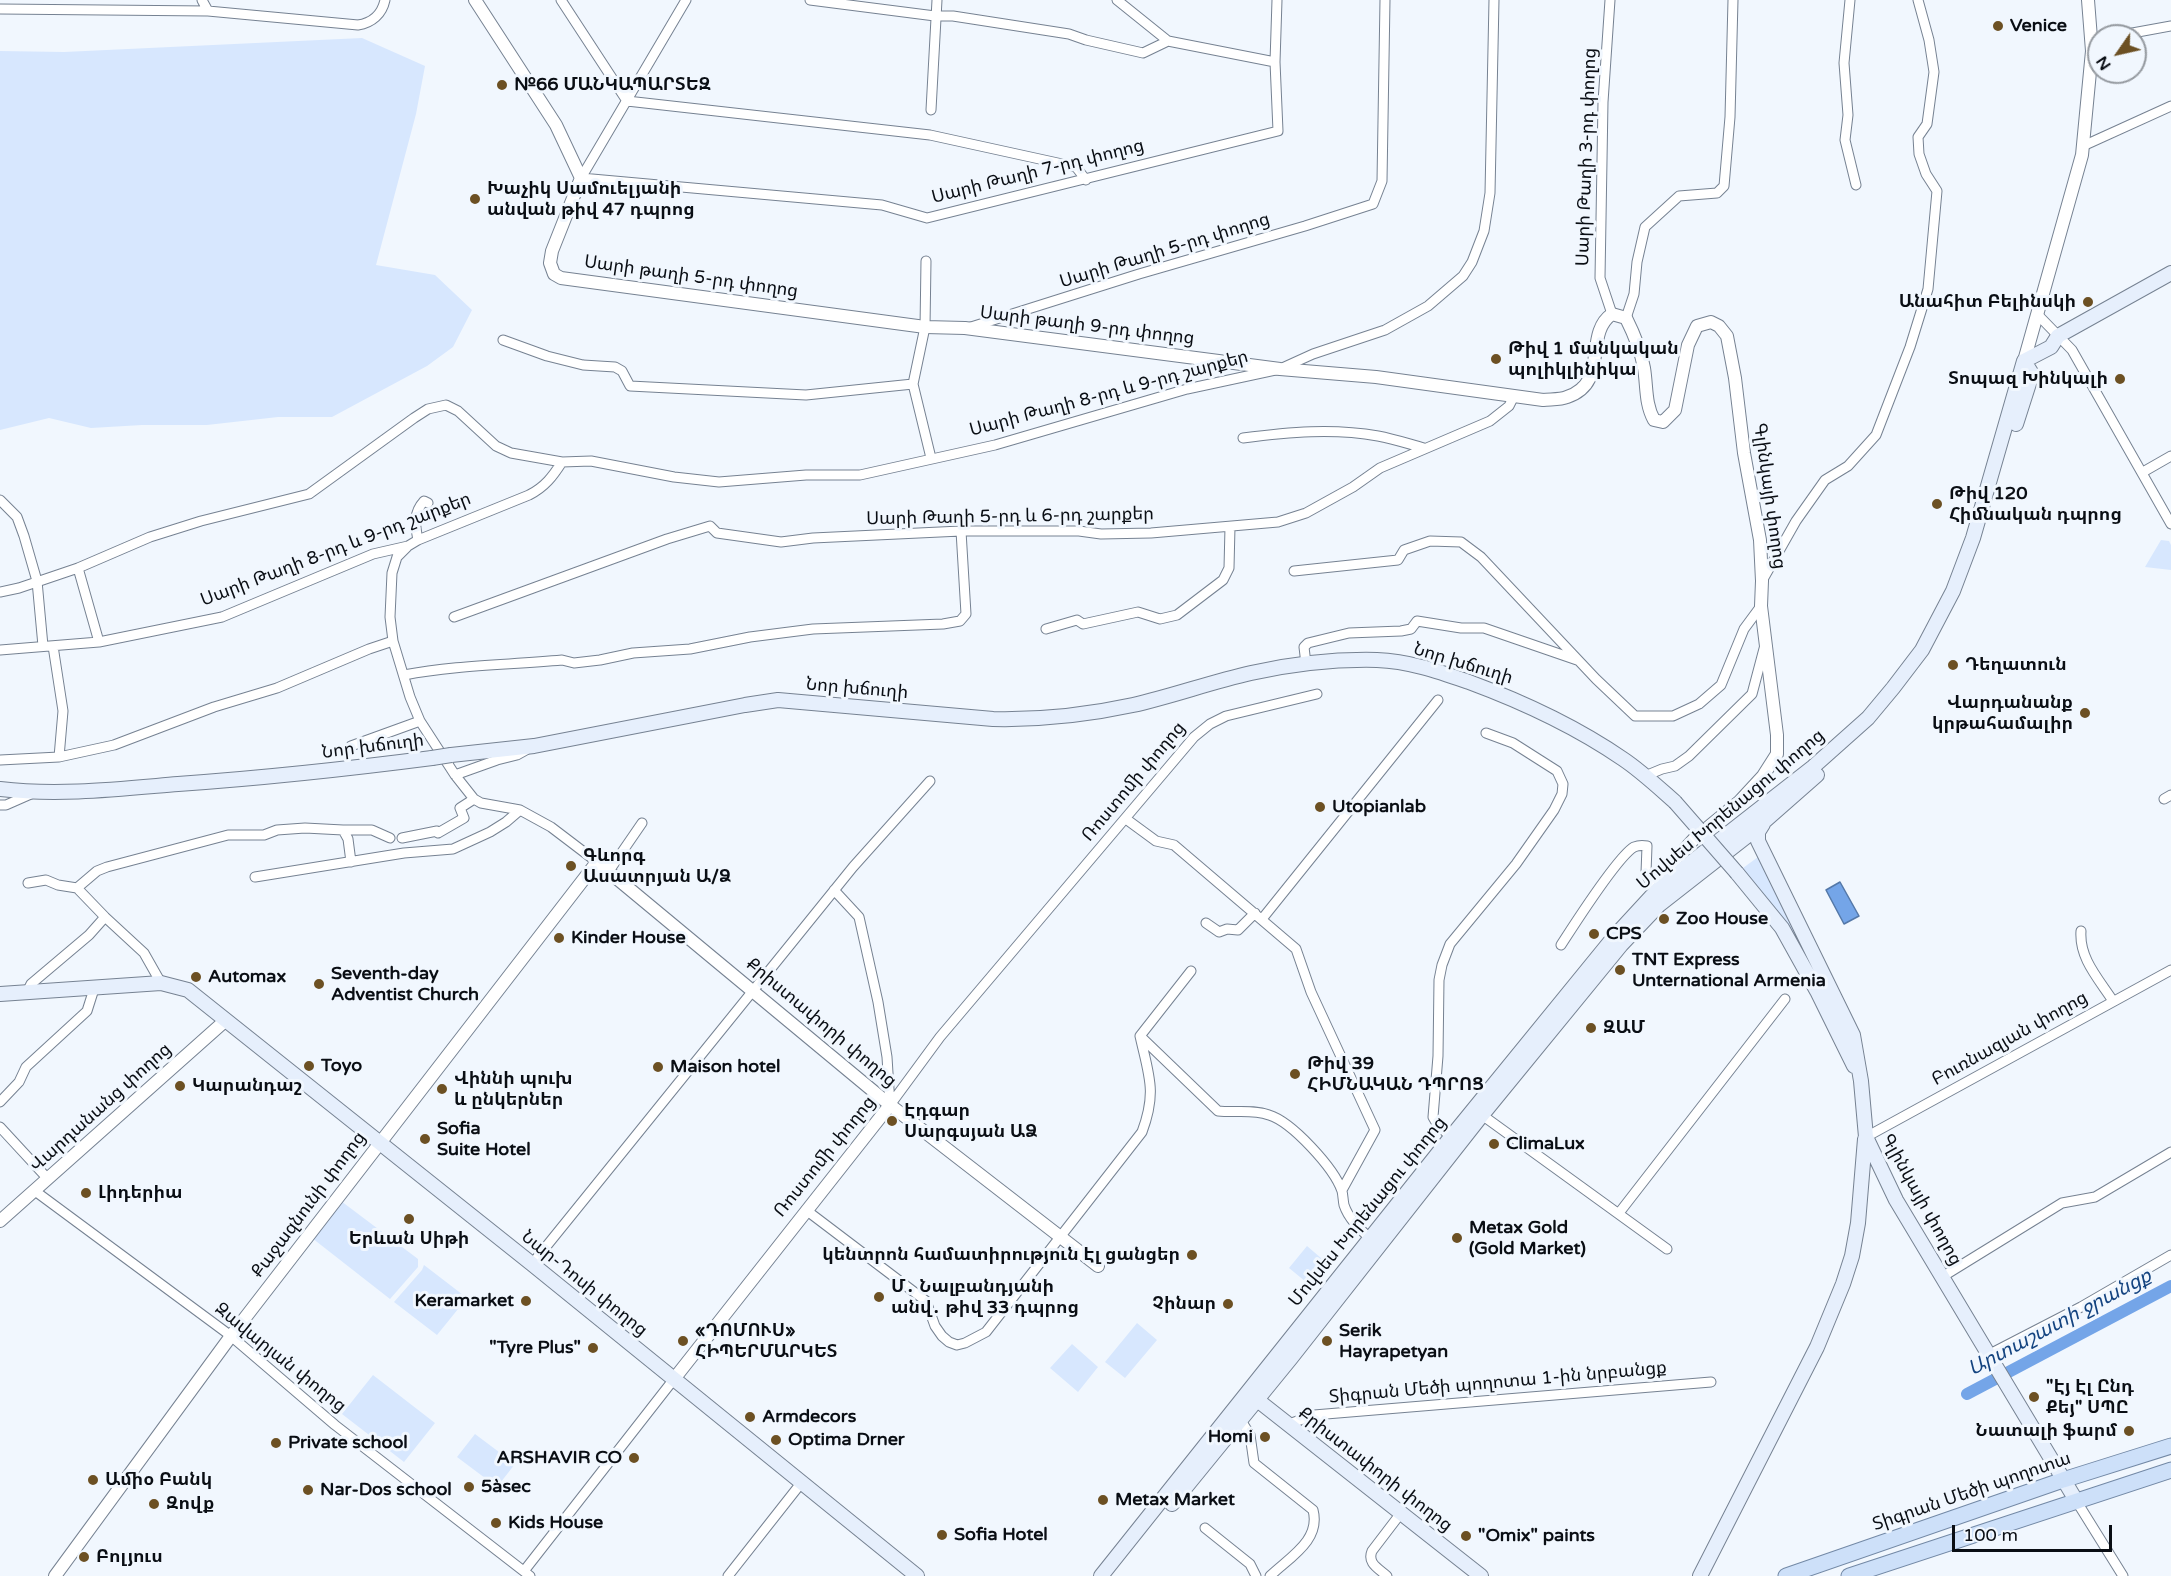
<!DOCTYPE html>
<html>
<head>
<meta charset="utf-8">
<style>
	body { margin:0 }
	#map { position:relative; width:2171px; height:1576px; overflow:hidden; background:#f1f7fe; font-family:"Varela Round",sans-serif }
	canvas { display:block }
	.north { position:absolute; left:2087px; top:24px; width:60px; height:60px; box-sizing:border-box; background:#f1f7fe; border:2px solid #959aa0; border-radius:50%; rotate:236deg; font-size:16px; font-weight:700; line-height:24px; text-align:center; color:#0a0e14 }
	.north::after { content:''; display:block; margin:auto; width:21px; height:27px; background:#6c5023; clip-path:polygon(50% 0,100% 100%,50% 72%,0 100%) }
	.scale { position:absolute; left:1952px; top:1525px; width:160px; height:27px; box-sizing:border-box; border:3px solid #0a0e14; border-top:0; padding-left:8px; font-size:18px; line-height:21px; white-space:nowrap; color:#0a0e14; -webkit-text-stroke:4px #f1f7fe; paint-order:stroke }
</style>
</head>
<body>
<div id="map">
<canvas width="2171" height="1576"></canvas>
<div class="north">N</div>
<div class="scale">100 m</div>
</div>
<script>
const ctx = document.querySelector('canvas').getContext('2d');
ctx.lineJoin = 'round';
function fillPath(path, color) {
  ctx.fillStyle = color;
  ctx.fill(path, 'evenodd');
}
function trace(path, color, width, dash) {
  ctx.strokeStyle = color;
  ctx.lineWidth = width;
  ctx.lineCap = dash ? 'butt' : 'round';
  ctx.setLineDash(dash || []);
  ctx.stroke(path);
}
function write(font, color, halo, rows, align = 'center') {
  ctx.font = font + ' "Varela Round","Noto Sans Armenian",sans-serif';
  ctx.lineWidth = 6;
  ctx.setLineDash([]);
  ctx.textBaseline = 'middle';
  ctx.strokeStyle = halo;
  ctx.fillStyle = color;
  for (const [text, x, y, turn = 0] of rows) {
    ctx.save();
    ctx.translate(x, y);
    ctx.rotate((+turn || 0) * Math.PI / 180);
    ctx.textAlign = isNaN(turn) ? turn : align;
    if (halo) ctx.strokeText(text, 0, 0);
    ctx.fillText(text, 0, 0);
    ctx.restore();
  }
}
fillPath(new Path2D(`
	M362,38l63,28 -9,48 -40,151 59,10 37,35 -19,37 -26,19 -95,51h-54l-71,8h-65l-51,3 -42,-10 -49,12v-379l64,1z
	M2161,540l8,1 2,4v25l-26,-3z
	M1758,857l36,69 40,86 -91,-144z
	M341,1201l77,58v8l-28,32 -78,-61z
	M1307,1246l21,18 -17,22 -22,-18z
	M424,1265l43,33 -30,37 -43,-33 28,-32z
	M1137,1323l20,17 -32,38 -20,-16z
	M1072,1344l26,23 -20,25 -28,-24z
	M373,1375l62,48 -31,39 -62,-48z
	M475,1434l40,30 -18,23 -40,-30z`), '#d7e7fe');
const water = new Path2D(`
	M1840,882l19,34 -15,8 -18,-34z`);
fillPath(water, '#74a5e8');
trace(water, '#5478a8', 1.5);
trace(new Path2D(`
	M1967,1394l204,-108`), '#74a5e8', 12);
const minor = new Path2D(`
	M202,0l6,11
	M561,0l66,101 303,34 146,32 10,13
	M686,0l-105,178 301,27 45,13 351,-87 -3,-69 2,-62
	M810,0l125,16h18l116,18 17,6 57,13 25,-12 107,21
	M1117,0l51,41
	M1610,0l-7,102 -3,176 12,36
	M1850,0l-6,63 4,52 -3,25 11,45
	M0,9l208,2 150,14c14,-2 24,-11 27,-25
	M2116,36l55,-10
	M931,110l6,-110
	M2083,146l88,-40
	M926,261l-1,66 -12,57 18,74
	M2037,314l35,36 99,174
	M1626,318l8,-24 3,-32 8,-35 34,-31 38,-3 7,-7 6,-69 3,-117
	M971,327l168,-53 166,-48 68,-22 9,-23 3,-181
	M503,340l44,16 36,9 32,2 7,4 8,15 176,9 107,-11
	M1243,438c46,-6 90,-10 135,-2 16,3 31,8 46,12
	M2143,472l28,-16
	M0,500l17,17 7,19 13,45 6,65
	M418,540c-3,-15 -5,-27 6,-39l4,2
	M407,547l-10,10 -5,16 -2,44 3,24 17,56 10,24 35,54 19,24 7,4 39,7 31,17 46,35
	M78,568l21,74
	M1294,571l104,-11 6,-10 26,-9 31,1 20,15 115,122 39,37h38l26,-12 22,-19 23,-56 17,-23
	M1762,581l34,-60 29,-41 23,-14 28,-31 34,-88 18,-58 9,-98 -11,-17 -7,-20 -1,-17 9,-13 7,-52 -5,-32 -11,-40
	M0,592l19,-4 59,-20 72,-31 51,-16 108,-27 105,-76 14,-9 18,-4 12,6 38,35 15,7 51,9 29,-1 83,16 45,5 87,-7h54l135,-30 192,-56 93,-20 33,-15 72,-24 43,-24 35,-30 9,-14 12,-31 6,-38 4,-193
	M454,617l213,-78 43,-13 7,7 64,9 32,-4 148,-7h118l22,3 50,-1 127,-11 28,-9 47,-26 27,-19 110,-47 19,-15 5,-10
	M1046,629l31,-9 6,4 55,-12 22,7 17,-4 46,-35 6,-12 1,-41
	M53,646l10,65 -4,46
	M0,650l99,-8 123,-25 151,-63 35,-8 10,-6 111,-45c16,-8 24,-19 33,-33
	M1306,664l-2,-17 4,-4 41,-10 52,-2 10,-2 6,-8 44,7h23l93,32
	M404,675c52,-10 105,-10 158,-15l12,3 26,-3 33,-7 57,-4 60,-12 63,-8 130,-5 17,-3 6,-7 -5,-83
	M351,746l69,-25
	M0,760l59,-3 55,-12 100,-38 63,-19 92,-39 24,-8
	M455,775l42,-15 20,-5 9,-5
	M1645,776l17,-7 13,-3 14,-10 63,-62 13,-49
	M2164,799l7,-4
	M0,805h6l25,-11
	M1126,819l30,22 18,4 122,104 15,43 64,138 -33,60
	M343,830h29l18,8
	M402,838l35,-7 1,2 26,-15 -4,-10 14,-9
	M609,871l33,-48
	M255,877l149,-24 49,-4 37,-17 16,-10 14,-12
	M28,883l18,-3 12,5 19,3 28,29 39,36 17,30
	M77,888l20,-17 10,-4 121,-32h36l13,-5 28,-2 38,2 5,9 3,23
	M834,890l25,27 19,85 9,55 3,48
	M1262,919l176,-219
	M1206,923l13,9 8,-3 11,1 17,-17
	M2081,931c-2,27 17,47 32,70
	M1561,945c13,-20 56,-88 73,-98 5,-2 8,-2 13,-1l-1,27 3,7 12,6
	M27,992l4,-8 58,-49 16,-18
	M1140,1036l78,75c18,2 34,-2 51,4 23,7 65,53 73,76 1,4 1,9 2,14 5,15 17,25 29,36
	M0,1102l19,-20 7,-15 61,-56 7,-22
	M890,1105l50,-68 254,-300 16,-13 16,-8 91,-22
	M1482,1115l185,134
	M0,1127l48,52
	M1866,1137l305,-167
	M1455,1141l-18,-17 -4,-7 5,-61 1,-76 3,-15 8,-21 66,-80 38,-54 8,-16 1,-10 -6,-13 -44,-28 -27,-10
	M35,1191l196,145 104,89 195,151
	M806,1210l120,91 9,25 7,10 7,6 8,3 8,-2 21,-11 156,-200c15,-40 7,-56 -2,-96l51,-65
	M1619,1213l166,-214
	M532,1264l321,-397 77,-86
	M1942,1277l120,-74 33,-6 76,-45
	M1988,1355l93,-48 90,-52
	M1240,1419l10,16 4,28 59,47c8,30 -23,47 -43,66
	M1289,1424l25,-9 397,-33
	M2077,1502l46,74
	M1205,1528l45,36 6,12
	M524,1571l150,-192
	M728,1576l74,-94
	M1387,1576c-9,-8 -20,-13 -15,-25l29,-38`);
const tertiary = new Path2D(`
	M475,0l81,125 25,53 -29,73 -2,12 4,11 7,4 364,49 40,1 315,41 96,8 167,23c7,-1 17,0 24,-3 43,-14 16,-63 45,-83l14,4c8,16 15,33 18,50 3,18 1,36 10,52l9,2 12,-12 13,-65 9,-19 14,-4 8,4 8,10 8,42 9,75 16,87 2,41 -1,25 16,129v19l-14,22 -24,26 -45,37 -22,24 -11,23
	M2024,361l58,-206 10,-104 -4,-51
	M0,1221l226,-201
	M674,1379l216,-274
	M55,1576l176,-240 366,-474 293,243 208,161`);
const secondary = new Path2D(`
	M2024,361l27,-14 7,-11 113,-63
	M2016,424l16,-50 -8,-13
	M451,755l83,-9 211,-41 33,-5 215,19c47,1 94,-4 140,-14 40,-9 78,-23 118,-32 41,-9 84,-14 126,-13 32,1 63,12 92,22 54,20 106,44 154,77 18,12 35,28 52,43
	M0,789c59,7 119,0 178,-5 85,-6 169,-15 254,-26
	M1763,824l-5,8v9l95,194 8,46 5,56 30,63 181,302
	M1737,873l45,55 35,63 37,75
	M0,994l161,-11 27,7 344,274 385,312
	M1251,1395l230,181
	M1172,1504l119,-146 191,-243 139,-170 38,-40 92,-72 66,-58
	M1101,1576l350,-439 163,-200 47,-51 152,-119 55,-49 25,-30 29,-38 31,-59 20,-53 51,-177
	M1700,1576l117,-229 26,-63 9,-28 6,-33 7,-84`);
const primary = new Path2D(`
	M1786,1576l277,-96 108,-34
	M1849,1576l322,-106`);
trace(minor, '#768292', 11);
trace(tertiary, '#768292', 14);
trace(secondary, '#768292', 16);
trace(primary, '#7389a6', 17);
trace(minor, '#fff', 9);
trace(tertiary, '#fff', 12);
trace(secondary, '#e6effc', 14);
trace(primary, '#cde0f9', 15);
const secondaryBridge = new Path2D(`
	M432,758l19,-3
	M1675,802l62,71`);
trace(secondaryBridge, '#768292', 16, []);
trace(secondaryBridge, '#e6effc', 14);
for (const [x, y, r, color] of [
	[1998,26,6,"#6c5023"],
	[502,85,6,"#6c5023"],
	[475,199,6,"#6c5023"],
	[2088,302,6,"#6c5023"],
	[1496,359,6,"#6c5023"],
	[2120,379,6,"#6c5023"],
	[1937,504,6,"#6c5023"],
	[1953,665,6,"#6c5023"],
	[2085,713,6,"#6c5023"],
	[1320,807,6,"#6c5023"],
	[571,866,6,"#6c5023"],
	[1664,919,6,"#6c5023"],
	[1594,934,6,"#6c5023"],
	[559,938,6,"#6c5023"],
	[1620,970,6,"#6c5023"],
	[196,977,6,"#6c5023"],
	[319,984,6,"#6c5023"],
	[1591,1028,6,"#6c5023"],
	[309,1066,6,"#6c5023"],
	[658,1067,6,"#6c5023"],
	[1295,1074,6,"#6c5023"],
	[180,1086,6,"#6c5023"],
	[442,1089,6,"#6c5023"],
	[892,1121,6,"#6c5023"],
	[425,1139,6,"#6c5023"],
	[1494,1144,6,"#6c5023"],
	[86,1193,6,"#6c5023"],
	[409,1219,6,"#6c5023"],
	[1457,1238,6,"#6c5023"],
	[1192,1255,6,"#6c5023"],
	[879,1297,6,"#6c5023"],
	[526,1301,6,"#6c5023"],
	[1228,1304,6,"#6c5023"],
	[683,1341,6,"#6c5023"],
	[1327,1341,6,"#6c5023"],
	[593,1348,6,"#6c5023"],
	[2034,1397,6,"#6c5023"],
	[750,1417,6,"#6c5023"],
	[2129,1431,6,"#6c5023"],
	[1265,1437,6,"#6c5023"],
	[776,1440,6,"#6c5023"],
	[276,1443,6,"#6c5023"],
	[634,1458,6,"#6c5023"],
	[93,1480,6,"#6c5023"],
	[469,1487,6,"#6c5023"],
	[308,1490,6,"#6c5023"],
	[1103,1500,6,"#6c5023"],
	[154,1504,6,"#6c5023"],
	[496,1523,6,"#6c5023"],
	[942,1535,6,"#6c5023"],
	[1466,1536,6,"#6c5023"],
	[84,1557,6,"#6c5023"]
]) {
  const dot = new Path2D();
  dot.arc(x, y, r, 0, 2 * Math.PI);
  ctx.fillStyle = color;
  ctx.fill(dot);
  trace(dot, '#f1f7fe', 2);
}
write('bold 18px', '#0a0e14', '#f1f7fe', [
	["Venice",2010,26],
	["№66 ՄԱՆԿԱՊԱՐՏԵԶ",514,85],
	["Խաչիկ Սամուելյանի",487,189],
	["անվան թիվ 47 դպրոց",487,210],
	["Անահիտ Բելինսկի",2076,302,"right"],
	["Թիվ 1 մանկական",1508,349],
	["պոլիկլինիկա",1508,370],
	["Տոպազ Խինկալի",2108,379,"right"],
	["Թիվ 120",1949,494],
	["Հիմնական դպրոց",1949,515],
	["Դեղատուն",1965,665],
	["Վարդանանք",2073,703,"right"],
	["կրթահամալիր",2073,724,"right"],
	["Utopianlab",1332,807],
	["Գևորգ",583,856],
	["Ասատրյան Ա/Ձ",583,877],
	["Zoo House",1676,919],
	["CPS",1606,934],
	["Kinder House",571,938],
	["TNT Express",1632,960],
	["Unternational Armenia",1632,981],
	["Seventh-day",331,974],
	["Adventist Church",331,995],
	["Automax",208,977],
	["ԶԱՄ",1603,1028],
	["Թիվ 39",1307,1064],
	["ՀԻՄՆԱԿԱՆ ԴՊՐՈՑ",1307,1085],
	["Toyo",321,1066],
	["Maison hotel",670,1067],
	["Վիննի պուխ",454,1079],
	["և ընկերներ",454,1100],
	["Կարանդաշ",192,1086],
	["Էդգար",904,1111],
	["Սարգսյան ԱՁ",904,1132],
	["Sofia",437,1129],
	["Suite Hotel",437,1150],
	["ClimaLux",1506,1144],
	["Լիդերիա",98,1193],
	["Metax Gold",1469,1228],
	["(Gold Market)",1469,1249],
	["Երևան Սիթի",409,1239,"center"],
	["կենտրոն համատիրություն Էլ ցանցեր",1180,1255,"right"],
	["Մ․ Նալբանդյանի",891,1287],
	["անվ․ թիվ 33 դպրոց",891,1308],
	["Keramarket",514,1301,"right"],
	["Չինար",1216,1304,"right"],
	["«ԴՈՄՈՒՍ»",695,1331],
	["ՀԻՊԵՐՄԱՐԿԵՏ",695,1352],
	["Serik",1339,1331],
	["Hayrapetyan",1339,1352],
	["\"Tyre Plus\"",581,1348,"right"],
	["\"Էյ Էլ Ընդ",2046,1387],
	["Քեյ\" ՍՊԸ",2046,1408],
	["Armdecors",762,1417],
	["Նատալի ֆարմ",2117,1431,"right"],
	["Homi",1253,1437,"right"],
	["Optima Drner",788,1440],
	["Private school",288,1443],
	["ARSHAVIR CO",622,1458,"right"],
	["Ամիօ Բանկ",105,1480],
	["5àsec",481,1487],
	["Nar-Dos school",320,1490],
	["Metax Market",1115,1500],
	["Զովք",166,1504],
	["Kids House",508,1523],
	["Sofia Hotel",954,1535],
	["\"Omix\" paints",1478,1536],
	["Բոլյուս",96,1557]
], 'left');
write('18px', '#0a0e14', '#f1f7fe', [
	["Սարի Թաղի 3-րդ փողոց",1587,157,-88],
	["Սարի Թաղի 7-րդ փողոց",1038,172,-14],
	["Սարի Թաղի 5-րդ փողոց",1165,251,-17],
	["Սարի թաղի 5-րդ փողոց",691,277,8],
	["Սարի թաղի 9-րդ փողոց",1087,326,7],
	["Սարի Թաղի 8-րդ և 9-րդ շարքեր",1109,394,-15],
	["Գլինկայի փողոց",1769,496,82],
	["Սարի Թաղի 5-րդ և 6-րդ շարքեր",1010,517,-1],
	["Սարի Թաղի 8-րդ և 9-րդ շարքեր",336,550,-21],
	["Նոր խճուղի",1463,664,17],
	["Նոր խճուղի",857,689,5],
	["Նոր խճուղի",373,747,-7],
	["Ռոստոմի փողոց",1134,782,-50],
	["Մովսես Խորենացու փողոց",1731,810,-40],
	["Քրիստափորի փողոց",821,1023,40],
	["Բուռնազյան փողոց",2010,1039,-29],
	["Վարդանանց փողոց",101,1108,-42],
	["Ռոստոմի փողոց",825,1157,-51],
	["Գլինկայի փողոց",1921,1200,61],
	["Քաջազնունի փողոց",309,1205,-53],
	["Մովսես Խորենացու փողոց",1368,1212,-51],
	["Նար-Դոսի փողոց",584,1284,39],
	["Զավարյան փողոց",280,1358,39],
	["Տիգրան Մեծի պողոտա 1-ին նրբանցք",1498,1383,-5],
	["Քրիստափորի փողոց",1375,1470,38],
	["Տիգրան Մեծի պողոտա",1972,1492,-19]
]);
write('italic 20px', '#144480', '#f1f7fe', [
	["Արտաշատի ջրանցք",2060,1323,-28]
]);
</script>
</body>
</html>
